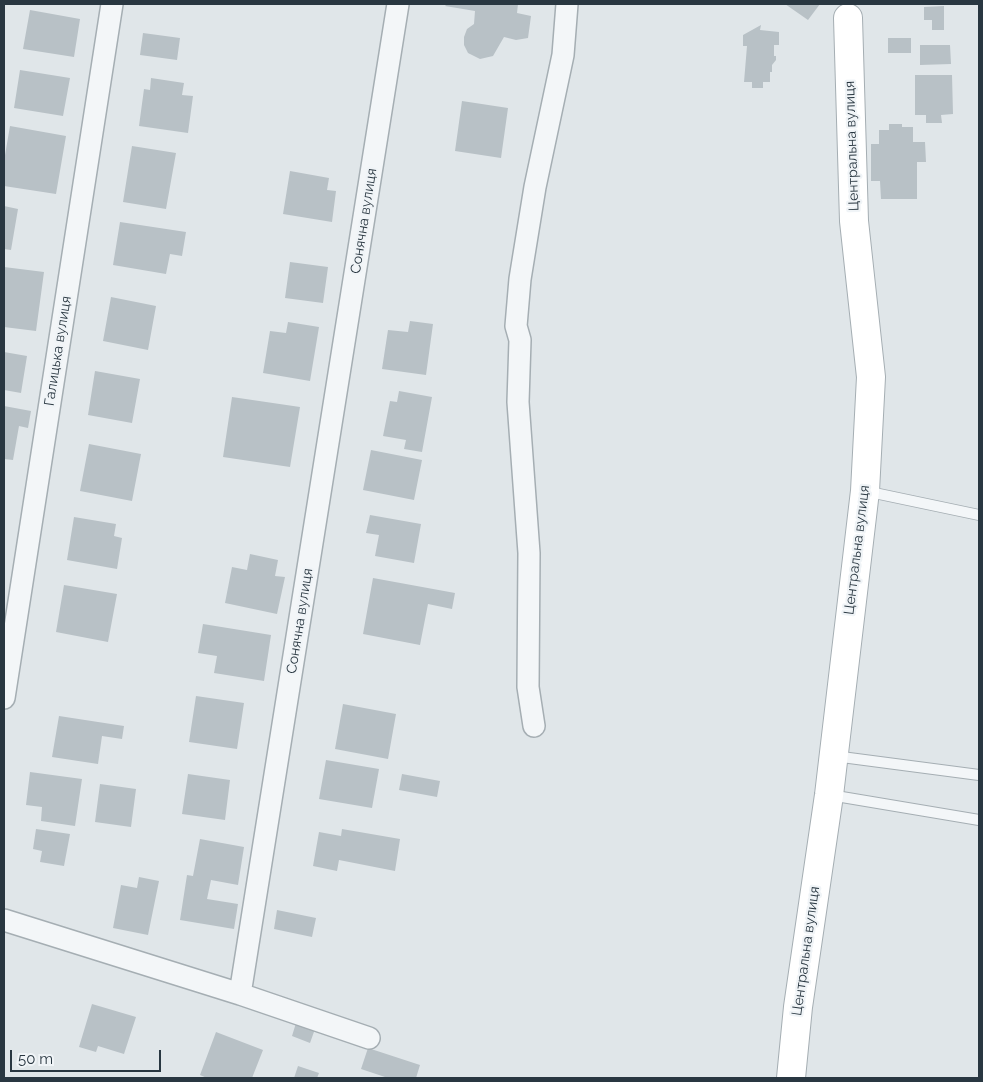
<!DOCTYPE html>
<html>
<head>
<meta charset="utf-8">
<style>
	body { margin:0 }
	#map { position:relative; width:983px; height:1082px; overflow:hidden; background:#e0e6e9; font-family:Raleway,sans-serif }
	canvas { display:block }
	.frame { position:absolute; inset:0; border:5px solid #293741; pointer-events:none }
	.scale { position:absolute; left:10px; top:1050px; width:151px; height:22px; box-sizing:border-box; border:2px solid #293741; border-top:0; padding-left:6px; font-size:15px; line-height:18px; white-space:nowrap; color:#293741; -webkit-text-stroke:4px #f0f4f7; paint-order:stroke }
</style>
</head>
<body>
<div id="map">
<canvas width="983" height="1082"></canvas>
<div class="frame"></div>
<div class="scale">50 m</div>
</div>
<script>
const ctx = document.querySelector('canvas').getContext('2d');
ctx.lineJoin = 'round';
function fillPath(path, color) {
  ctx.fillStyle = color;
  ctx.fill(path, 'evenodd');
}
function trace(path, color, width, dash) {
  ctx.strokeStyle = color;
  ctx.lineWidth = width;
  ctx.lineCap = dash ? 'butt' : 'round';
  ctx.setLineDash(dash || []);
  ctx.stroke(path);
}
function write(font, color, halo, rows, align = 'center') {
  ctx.font = font + ' Raleway,sans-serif';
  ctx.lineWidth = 4.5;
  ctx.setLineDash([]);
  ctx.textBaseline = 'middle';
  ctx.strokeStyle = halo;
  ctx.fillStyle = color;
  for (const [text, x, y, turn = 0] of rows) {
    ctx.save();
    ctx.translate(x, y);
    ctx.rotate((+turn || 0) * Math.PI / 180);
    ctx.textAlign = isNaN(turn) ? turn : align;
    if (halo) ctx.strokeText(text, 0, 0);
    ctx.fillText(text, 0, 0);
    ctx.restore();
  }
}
fillPath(new Path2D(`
	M447,4h71l-1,9 14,3 -3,22 -12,2 -12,-3 -11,19 -13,3 -12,-6 -4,-8v-8l3,-8 7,-5 1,-13 -30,-5z
	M785,4h35l-12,16z
	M944,6v24h-12v-10h-8v-13z
	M30,10l50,9 -6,38 -51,-8z
	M761,25l-1,5 19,2v13h-5v11h2v4l-4,5v7h-2v10h-7v6h-11v-6h-8l3,-36h-4v-11z
	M143,33l37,5 -3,22 -37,-5z
	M888,38h23v15h-23z
	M920,45h30l1,19 -31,1z
	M20,70l50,8 -7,38 -49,-8z
	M915,75h37l1,39 -12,1 1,8h-16v-8h-11z
	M151,78l33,5 -2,12 11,1 -5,37 -49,-7 5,-37 6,1z
	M462,101l46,7 -7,50 -46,-7z
	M889,124h13v3h11v15h12l1,20h-9v37h-36l-1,-18h-9v-37h8v-14h10z
	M10,126l56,10 -10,58 -52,-8v-25z
	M132,146l44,7 -10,56 -43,-7z
	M290,171l39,7 -2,12 9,1 -4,31 -49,-8z
	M4,206l14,3 -7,41 -7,-1z
	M120,222l66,10 -4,24 -12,-2 -4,20 -53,-9z
	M290,262l38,5 -5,36 -38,-5z
	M4,267l40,5 -8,59 -32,-4z
	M111,297l45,9 -8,44 -45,-9z
	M410,321l23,3 -7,51 -44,-6 6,-39 20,2z
	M288,322l31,5 -9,54 -47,-8 7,-42 16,2z
	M4,352l23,4 -6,37 -17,-3z
	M95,371l45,8 -8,44 -44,-8z
	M399,391l33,6 -10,55 -18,-3 2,-9 -23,-4 7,-35 7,1z
	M232,397l68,10 -10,60 -67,-10z
	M4,406l27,5 -3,17 -9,-2 -6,34 -9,-1z
	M89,444l52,10 -9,47 -52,-10z
	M371,450l51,10 -8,40 -51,-10z
	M370,515l51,9 -7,39 -39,-7 4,-21 -13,-2z
	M74,517l42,7 -2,12 8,2 -5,31 -50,-9z
	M250,554l28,6 -3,16 10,1 -8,37 -52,-11 7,-36 15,3z
	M373,578l82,15 -3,16 -24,-5 -8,41 -57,-11z
	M64,585l53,9 -9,48 -52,-10z
	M203,624l68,11 -7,46 -50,-8 3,-17 -19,-3z
	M196,696l48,7 -7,46 -48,-7z
	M343,704l53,10 -8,45 -53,-10z
	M59,716l65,10 -2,13 -20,-3 -4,28 -46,-7z
	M326,760l53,9 -7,39 -53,-9z
	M30,772l52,7 -7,47 -34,-5 1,-14 -16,-2z
	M188,774l42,6 -5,40 -43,-6z
	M402,774l38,7 -3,16 -38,-7z
	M100,784l36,5 -5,38 -36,-5z
	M36,829l34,5 -6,32 -24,-4 2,-11 -9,-2z
	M342,829l58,10 -5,32 -56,-11 -2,11 -24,-5 6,-34 22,4z
	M200,839l44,8 -6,38 -27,-5 -4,19 31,5 -4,25 -54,-9 7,-45 6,1z
	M139,877l20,4 -11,54 -35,-7 8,-43 16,3z
	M277,910l39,8 -4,19 -38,-8z
	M92,1004l44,13 -12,37 -26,-8 -2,6 -17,-5z
	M296,1023l19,6 -5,14 -18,-7z
	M216,1032l47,18 -11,28h-45l-7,-3z
	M368,1048l52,17 -4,13h-28l-27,-9z
	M298,1066l21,7 -2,5h-23z`), '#b8c1c6');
const service = new Path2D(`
	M865,491l114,24
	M834,756l145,19
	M830,795l149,25`);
const minor = new Path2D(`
	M4,698l108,-694
	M534,726l-6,-39 1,-134 -11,-151 2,-62 -4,-14 4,-47 15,-92 28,-132 4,-51
	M4,920l236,74 158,-990
	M240,994l129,44`);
const secondary = new Path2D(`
	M791,1078l7,-71 31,-212 36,-304 6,-114 -17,-156 -6,-203`);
trace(service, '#a5aeb3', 12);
trace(minor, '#a5aeb3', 24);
trace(secondary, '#a5aeb3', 30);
trace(service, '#f3f6f8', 10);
trace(minor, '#f3f6f8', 21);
trace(secondary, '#fff', 28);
write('14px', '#293741', '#f0f4f7', [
	["Центральна вулиця",852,146,-92],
	["Сонячна вулиця",364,221,-81],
	["Галицька вулиця",58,351,-81],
	["Центральна вулиця",857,550,-83],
	["Сонячна вулиця",300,621,-81],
	["Центральна вулиця",806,951,-82]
]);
</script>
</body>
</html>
